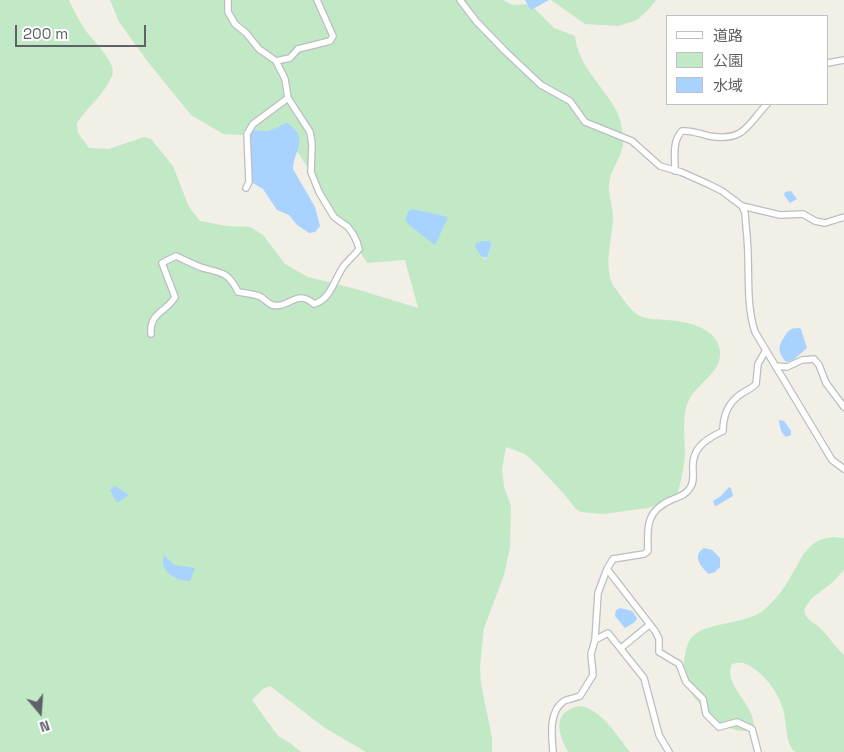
<!DOCTYPE html>
<html>
<head>
<meta charset="utf-8">
<style>
	body { margin:0 }
	#map { position:relative; width:844px; height:752px; overflow:hidden; background:#f1efe6; font-family:"Space Grotesk","Noto Sans JP",sans-serif }
	canvas { display:block }
	.legend { position:absolute; left:666px; top:15px; width:162px; height:90px; box-sizing:border-box; background:#fff; border:1px solid #bfc0c2; margin:0; padding:6px 9px; list-style:none; font-size:15px; color:#5e6167 }
	.legend li { display:flex; align-items:center; gap:10px; height:25px }
	.legend b { width:25px; border:1px solid #bfc0c2 }
	.north { position:absolute; left:15px; top:687px; width:50px; height:50px; -webkit-text-stroke:4px #fff; paint-order:stroke; rotate:162deg; font-size:14px; font-weight:700; line-height:20px; text-align:center; color:#5e6167 }
	.north::after { content:''; display:block; margin:auto; width:18px; height:22px; background:#5e6167; clip-path:polygon(50% 0,100% 100%,50% 72%,0 100%) }
	.scale { position:absolute; left:15px; top:25px; width:131px; height:22px; box-sizing:border-box; border:2px solid #5e6167; border-top:0; padding-left:6px; font-size:15px; line-height:18px; white-space:nowrap; color:#5e6167; -webkit-text-stroke:4px #fff; paint-order:stroke }
</style>
</head>
<body>
<div id="map">
<canvas width="844" height="752"></canvas>
<ul class="legend">
<li><b style="height:6px;background:#fff"></b>道路</li>
<li><b style="height:14px;background:#c2e9c5"></b>公園</li>
<li><b style="height:14px;background:#a8d2ff"></b>水域</li>
</ul>
<div class="north">N</div>
<div class="scale">200 m</div>
</div>
<script>
const ctx = document.querySelector('canvas').getContext('2d');
ctx.lineJoin = 'round';
function fillPath(path, color) {
  ctx.fillStyle = color;
  ctx.fill(path, 'evenodd');
}
function trace(path, color, width, dash) {
  ctx.strokeStyle = color;
  ctx.lineWidth = width;
  ctx.lineCap = dash ? 'butt' : 'round';
  ctx.setLineDash(dash || []);
  ctx.stroke(path);
}
fillPath(new Path2D(`
	M0,0h69c5,11 10,21 17,31 7,10 32,32 26,45 -8,19 -25,31 -35,47l1,10 11,15 20,1 35,-12 7,2 22,27 16,41 11,14 27,5 23,1 13,8 22,29 23,13 48,12 62,19 -13,-48 -38,3 -68,-109 -12,-15 -18,-8 -27,4 -19,-1 -32,-19 -43,-53 -29,-40 -9,-22h393l9,5 18,-1 24,24 21,8c3,29 26,48 40,72 5,8 7,20 8,29 2,17 -12,30 -14,47 -1,9 3,20 4,30 1,23 -12,53 2,74 7,9 15,23 25,28 9,4 17,3 26,4 18,1 45,6 52,24 10,24 -18,37 -28,54 -9,16 -5,38 -5,56 -1,14 -4,28 -8,41l-11,7 -18,6 -45,6 -22,-2 -5,-3 -12,-15 -27,-29 -12,-11 -19,-7 -4,22 2,18 7,19 -1,42 -6,27 -20,53 -4,38 1,18 11,54v14h-126l-41,-24 -55,-42 -7,3 -11,11 26,36 12,7 11,9h-301zM447,217l-29,15 -8,-6zM483,241h6l3,2 -5,15 -3,1z
	M551,0h105l-7,9 -12,11 -19,6 -33,-2z
	M833,537l11,1v32l-11,12 -21,16 -8,11c1,12 11,13 18,21 8,8 13,17 22,25v97h-48c-11,-5 -9,-31 -13,-43 -5,-15 -14,-29 -26,-38 -9,-7 -14,-10 -25,-7 -11,21 27,43 21,65 -11,6 -29,-2 -38,-10 -15,-13 -36,-35 -31,-57 1,-7 2,-16 6,-22 10,-19 57,-14 75,-31 10,-9 20,-21 26,-33 7,-11 11,-23 21,-31 5,-5 14,-7 21,-8z
	M581,706c22,5 36,30 49,46h-62c-11,-21 -16,-41 13,-46z`), '#c2e9c5');
fillPath(new Path2D(`
	M525,0h24l-18,10z
	M287,123c24,16 6,28 6,46l22,38 5,19 -5,6 -6,1 -12,-8 -8,-10 -12,-5 -14,-21 -10,-6 -4,-51 2,-2 17,1z
	M791,191l6,8 -7,4 -6,-8 1,-3z
	M413,209l35,8 -13,28 -25,-19 -4,-5v-5l3,-5z
	M483,241h6l3,2 -5,15 -6,-2 -6,-10 1,-3z
	M799,328l2,1 6,19 -14,12 -7,2c-7,-8 -9,-14 -3,-23 5,-8 6,-11 16,-11z
	M779,420l5,1 7,10v4l-5,2c-6,-5 -6,-11 -7,-17z
	M115,486l14,9 -12,8 -7,-13z
	M729,487l2,1 2,8 -17,10h-1l-2,-5 8,-5z
	M704,548l8,2 8,8v9l-5,5 -6,2c-9,-8 -17,-18 -5,-26z
	M164,555l10,10 21,3 -5,13c-14,0 -32,-10 -26,-26z
	M620,608l12,3 5,7 -2,4 -10,6 -10,-12 1,-6z`), '#a8d2ff');
const minor = new Path2D(`
	M228,0v12l7,12 11,9 13,16 17,12 14,-3 8,-9 32,-8 3,-5 -16,-36
	M460,0l16,21 29,30 36,34 29,16 15,21 47,19 28,25 21,6 27,12 14,7 20,15 38,9 23,-1 12,7 10,2 19,-6
	M828,63l16,-3
	M675,171c0,-14 -3,-30 7,-40 10,-1 18,3 27,5 36,6 38,-11 58,-32
	M246,188l3,-6 -2,-48 6,-10 35,-26
	M742,206l3,7c1,15 3,29 3,44 1,26 -1,50 7,75l77,128 12,9
	M151,334c-2,-22 16,-22 24,-37l-13,-34 14,-7c9,4 18,9 27,12 20,5 26,5 35,24 7,1 14,2 21,4 5,2 8,7 13,9 18,4 24,-17 42,-1 17,-5 20,-24 29,-37 4,-6 11,-11 16,-18l-2,-7 -4,-8 -5,-7 -14,-10 -15,-25 -8,-20 1,-28 -2,-12 -22,-34 -3,-19 -9,-18
	M776,366l11,1 15,-7 12,-1 5,6 7,18 18,24
	M607,569l48,62 4,8v13l20,12 7,18 17,17 3,15 13,13 18,-5 15,7 6,23
	M595,640l13,-7 36,45 15,57 10,17
	M621,648l28,-23
	M553,752c-1,-16 -5,-40 11,-51 4,-2 11,-3 16,-5l13,-21 -2,-21 4,-14 3,-47 9,-24 6,-10 31,-5 4,-3c-1,-24 -2,-40 23,-51 7,-3 15,-5 19,-12 4,-6 3,-11 3,-18 -2,-22 13,-31 30,-39 0,-12 3,-24 13,-33 6,-6 14,-8 20,-14l2,-20 8,-14`);
trace(minor, '#bbbdc2', 8);
trace(minor, '#fff', 5.5);
</script>
</body>
</html>
